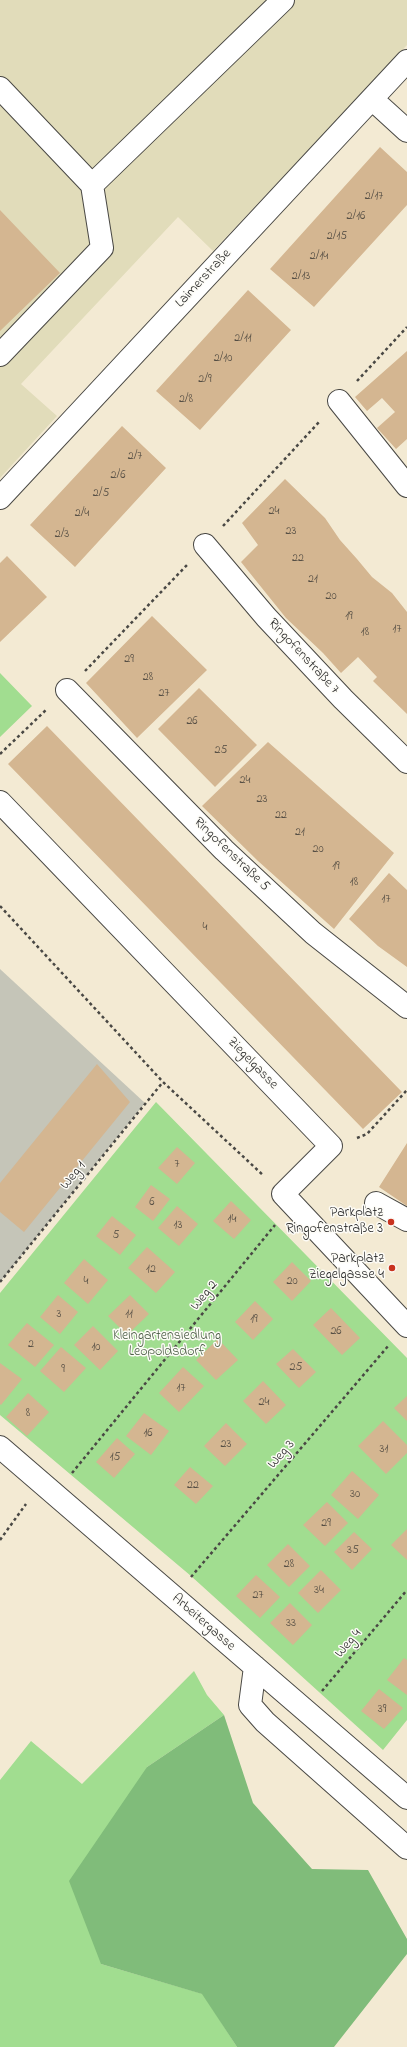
<!DOCTYPE html>
<html>
<head>
<meta charset="utf-8">
<style>
	body { margin:0 }
	canvas { display:block; background:#f3ead3 }
</style>
</head>
<body>
<canvas width="407" height="2047"></canvas>
<script>
const ctx = document.querySelector('canvas').getContext('2d');
ctx.lineJoin = 'round';
function fillPath(path, color) {
  ctx.fillStyle = color;
  ctx.fill(path, 'evenodd');
}
function trace(path, color, width, dash) {
  ctx.strokeStyle = color;
  ctx.lineWidth = width;
  ctx.lineCap = dash ? 'butt' : 'round';
  ctx.setLineDash(dash || []);
  ctx.stroke(path);
}
function write(font, color, halo, rows, align = 'center') {
  ctx.font = font + ' "Indie Flower",sans-serif';
  ctx.lineWidth = 3;
  ctx.setLineDash([]);
  ctx.textBaseline = 'middle';
  ctx.strokeStyle = halo;
  ctx.fillStyle = color;
  for (const [text, x, y, turn = 0] of rows) {
    ctx.save();
    ctx.translate(x, y);
    ctx.rotate((+turn || 0) * Math.PI / 180);
    ctx.textAlign = isNaN(turn) ? turn : align;
    if (halo) ctx.strokeText(text, 0, 0);
    ctx.fillText(text, 0, 0);
    ctx.restore();
  }
}
fillPath(new Path2D(`
	M0,0h407v45l-194,206 -35,-34 -157,167 36,32 -57,62z`), '#e1dcba');
fillPath(new Path2D(`
	M0,969l145,134 -145,179z`), '#c5c5b8');
fillPath(new Path2D(`
	M0,673l32,33 -32,31z
	M156,1102l251,256v362l-24,30 -192,-174 -191,-161v-122z
	M194,1671l13,24 17,20 -77,52 -46,197 102,30 34,53h-237v-267l31,-39 51,43z`), '#a1dd90');
fillPath(new Path2D(`
	M224,1715l29,88 59,66 56,1 39,69v15l-73,93h-97l-35,-53 -101,-30 -32,-83 78,-114z`), '#80bc7a');
fillPath(new Path2D(`
	M380,147l27,25v33l-93,102 -44,-38z
	M0,210l60,63 -60,58z
	M248,290l43,40 -91,100 -44,-39z
	M407,351v88l-11,10 -19,-21 18,-16 -13,-14 -15,13 -12,-14z
	M122,426l44,42 -91,99 -45,-42z
	M285,479l40,39 15,22 17,19 15,18 20,16 15,19v102l-34,-33 4,-4 -19,-20 -17,16 -18,-20 -37,-35 -45,-56 17,-17 -16,-22z
	M7,556l40,41 -47,45v-79z
	M152,616l55,54 -70,68 -51,-55z
	M199,688l58,57 -42,42 -57,-58z
	M47,726l355,366 -39,37 -355,-365z
	M268,742l126,111 -60,76 -76,-68 -56,-55z
	M389,873l18,17v77l-29,-21 -29,-27z
	M97,1064l33,38 -106,130 -24,-20v-29z
	M407,1143v63l-28,-19z
	M177,1147l18,16 -18,21 -19,-16z
	M151,1185l19,14 -17,22 -18,-14z
	M231,1201l20,19 -17,19 -21,-18z
	M177,1206l21,18 -19,22 -21,-18z
	M112,1216l24,19 -16,20 -24,-19z
	M147,1247l28,25 -19,21 -28,-25z
	M84,1259l24,21 -20,24 -24,-21z
	M292,1262l19,19 -19,20 -19,-19z
	M58,1295l20,17 -18,22 -20,-17z
	M130,1295l19,19 -22,21 -19,-19z
	M255,1301l18,18 -20,21 -18,-18z
	M331,1308l29,30 -18,17 -29,-30z
	M27,1323l27,22 -19,22 -27,-22z
	M93,1326l25,25 -18,19 -26,-25z
	M218,1339l20,21 -22,20 -20,-20z
	M61,1347l25,21 -22,24 -24,-21z
	M293,1349l23,23 -17,16 -23,-24z
	M0,1363l22,16 -21,26 -1,-1z
	M183,1367l21,19 -25,26 -20,-19z
	M263,1381l23,24 -20,19 -23,-23z
	M28,1393l21,19 -22,24 -21,-19z
	M407,1396v25l-13,-13z
	M144,1413l25,18 -18,24 -25,-19z
	M383,1421l24,24v8l-21,21 -28,-28z
	M226,1423l21,21 -22,22 -21,-20z
	M117,1438l18,16 -21,24 -18,-16z
	M190,1467l23,19 -17,18 -22,-19z
	M352,1471l27,24 -21,24 -27,-24z
	M327,1502l21,21 -23,23 -22,-21z
	M407,1529v31l-16,-15z
	M354,1532l18,17 -20,21 -18,-18z
	M288,1544l22,22 -21,21 -22,-22z
	M321,1570l20,20 -23,23 -20,-20z
	M256,1575l24,22 -20,21 -24,-22z
	M290,1603l22,22 -19,20 -23,-22z
	M404,1658l3,2v35l-20,-15z
	M379,1689l24,19 -19,21 -23,-18z`), '#d4b691');
const minor = new Path2D(`
	M0,88l92,97
	M372,99l35,32
	M0,355l102,-107 -10,-63 191,-185
	M339,401l68,85
	M0,498l407,-437
	M205,545l61,72 77,82 64,63
	M67,690l157,160 89,83 94,74
	M0,802l331,344 -48,48 124,132
	M376,1203l31,17
	M0,1447l407,351
	M255,1667l-5,38 15,17 142,126`);
trace(minor, '#494844', 24);
trace(new Path2D(`
	M357,381l50,-54
	M223,526l97,-105
	M85,671l102,-106
	M0,754l47,-45
	M0,906l163,176 101,94
	M357,1138l10,-4 40,-44
	M0,1282l163,-200
	M72,1473l203,-248
	M0,1540l26,-36
	M191,1577l198,-232
	M322,1691l85,-101`), '#494844', 2.5, [3, 3]);
trace(minor, '#fff', 22);
for (const [x, y, r, color] of [
	[391,1222,4,"#c8321e"],
	[392,1268,4,"#c8321e"]
]) {
  const dot = new Path2D();
  dot.arc(x, y, r, 0, 2 * Math.PI);
  ctx.fillStyle = color;
  ctx.fill(dot);
  trace(dot, '#fdfcf7', 1.5);
}
write('12px', '#554e44', null, [
	["2/17",374,197],
	["2/16",356,217],
	["2/15",337,237],
	["2/14",319,257],
	["2/13",301,277],
	["2/11",243,339],
	["2/10",223,359],
	["2/9",205,380],
	["2/8",186,400],
	["2/7",135,457],
	["2/6",118,476],
	["2/5",101,494],
	["24",274,512],
	["2/4",82,514],
	["23",291,532],
	["2/3",62,535],
	["22",298,559],
	["21",313,580],
	["20",331,597],
	["19",349,617],
	["17",397,630],
	["18",365,633],
	["29",129,660],
	["28",148,678],
	["27",164,694],
	["26",192,722],
	["25",221,751],
	["24",245,781],
	["23",262,800],
	["22",281,816],
	["21",300,833],
	["20",318,850],
	["19",336,867],
	["18",354,883],
	["17",386,900],
	["4",205,928],
	["7",177,1165],
	["6",152,1203],
	["14",232,1220],
	["13",178,1226],
	["5",116,1236],
	["12",151,1270],
	["4",86,1282],
	["20",292,1282],
	["3",59,1315],
	["11",129,1315],
	["19",254,1320],
	["26",336,1332],
	["2",31,1345],
	["10",96,1348],
	["25",296,1368],
	["9",63,1370],
	["17",181,1389],
	["24",264,1403],
	["8",28,1414],
	["16",148,1434],
	["23",226,1445],
	["31",384,1450],
	["15",115,1458],
	["22",193,1486],
	["30",355,1495],
	["29",326,1524],
	["35",353,1551],
	["28",289,1565],
	["34",319,1591],
	["27",258,1596],
	["33",291,1624],
	["39",382,1710]
]);
write('14px', '#2b2b2b', '#fdfcf7', [
	["Laimerstraße",204,279,-47],
	["Ringofenstraße 7",303,657,47],
	["Ringofenstraße 5",231,855,44],
	["Ziegelgasse",252,1064,46],
	["Weg 1",74,1176,-51],
	["Weg 2",205,1296,-51],
	["Weg 3",282,1455,-49],
	["Arbeitergasse",203,1623,41],
	["Weg 4",349,1644,-50]
]);
write('14px', '#2b2b2b', '#fdfcf7', [
	["Parkplatz",383,1214],
	["Ringofenstraße 3",383,1230],
	["Parkplatz",384,1260],
	["Ziegelgasse 4",384,1276]
], 'right');
write('14px', '#4e6049', '#fdfcf7', [
	["Kleingartensiedlung",167,1337],
	["Leopoldsdorf",167,1353]
]);
</script>
</body>
</html>
